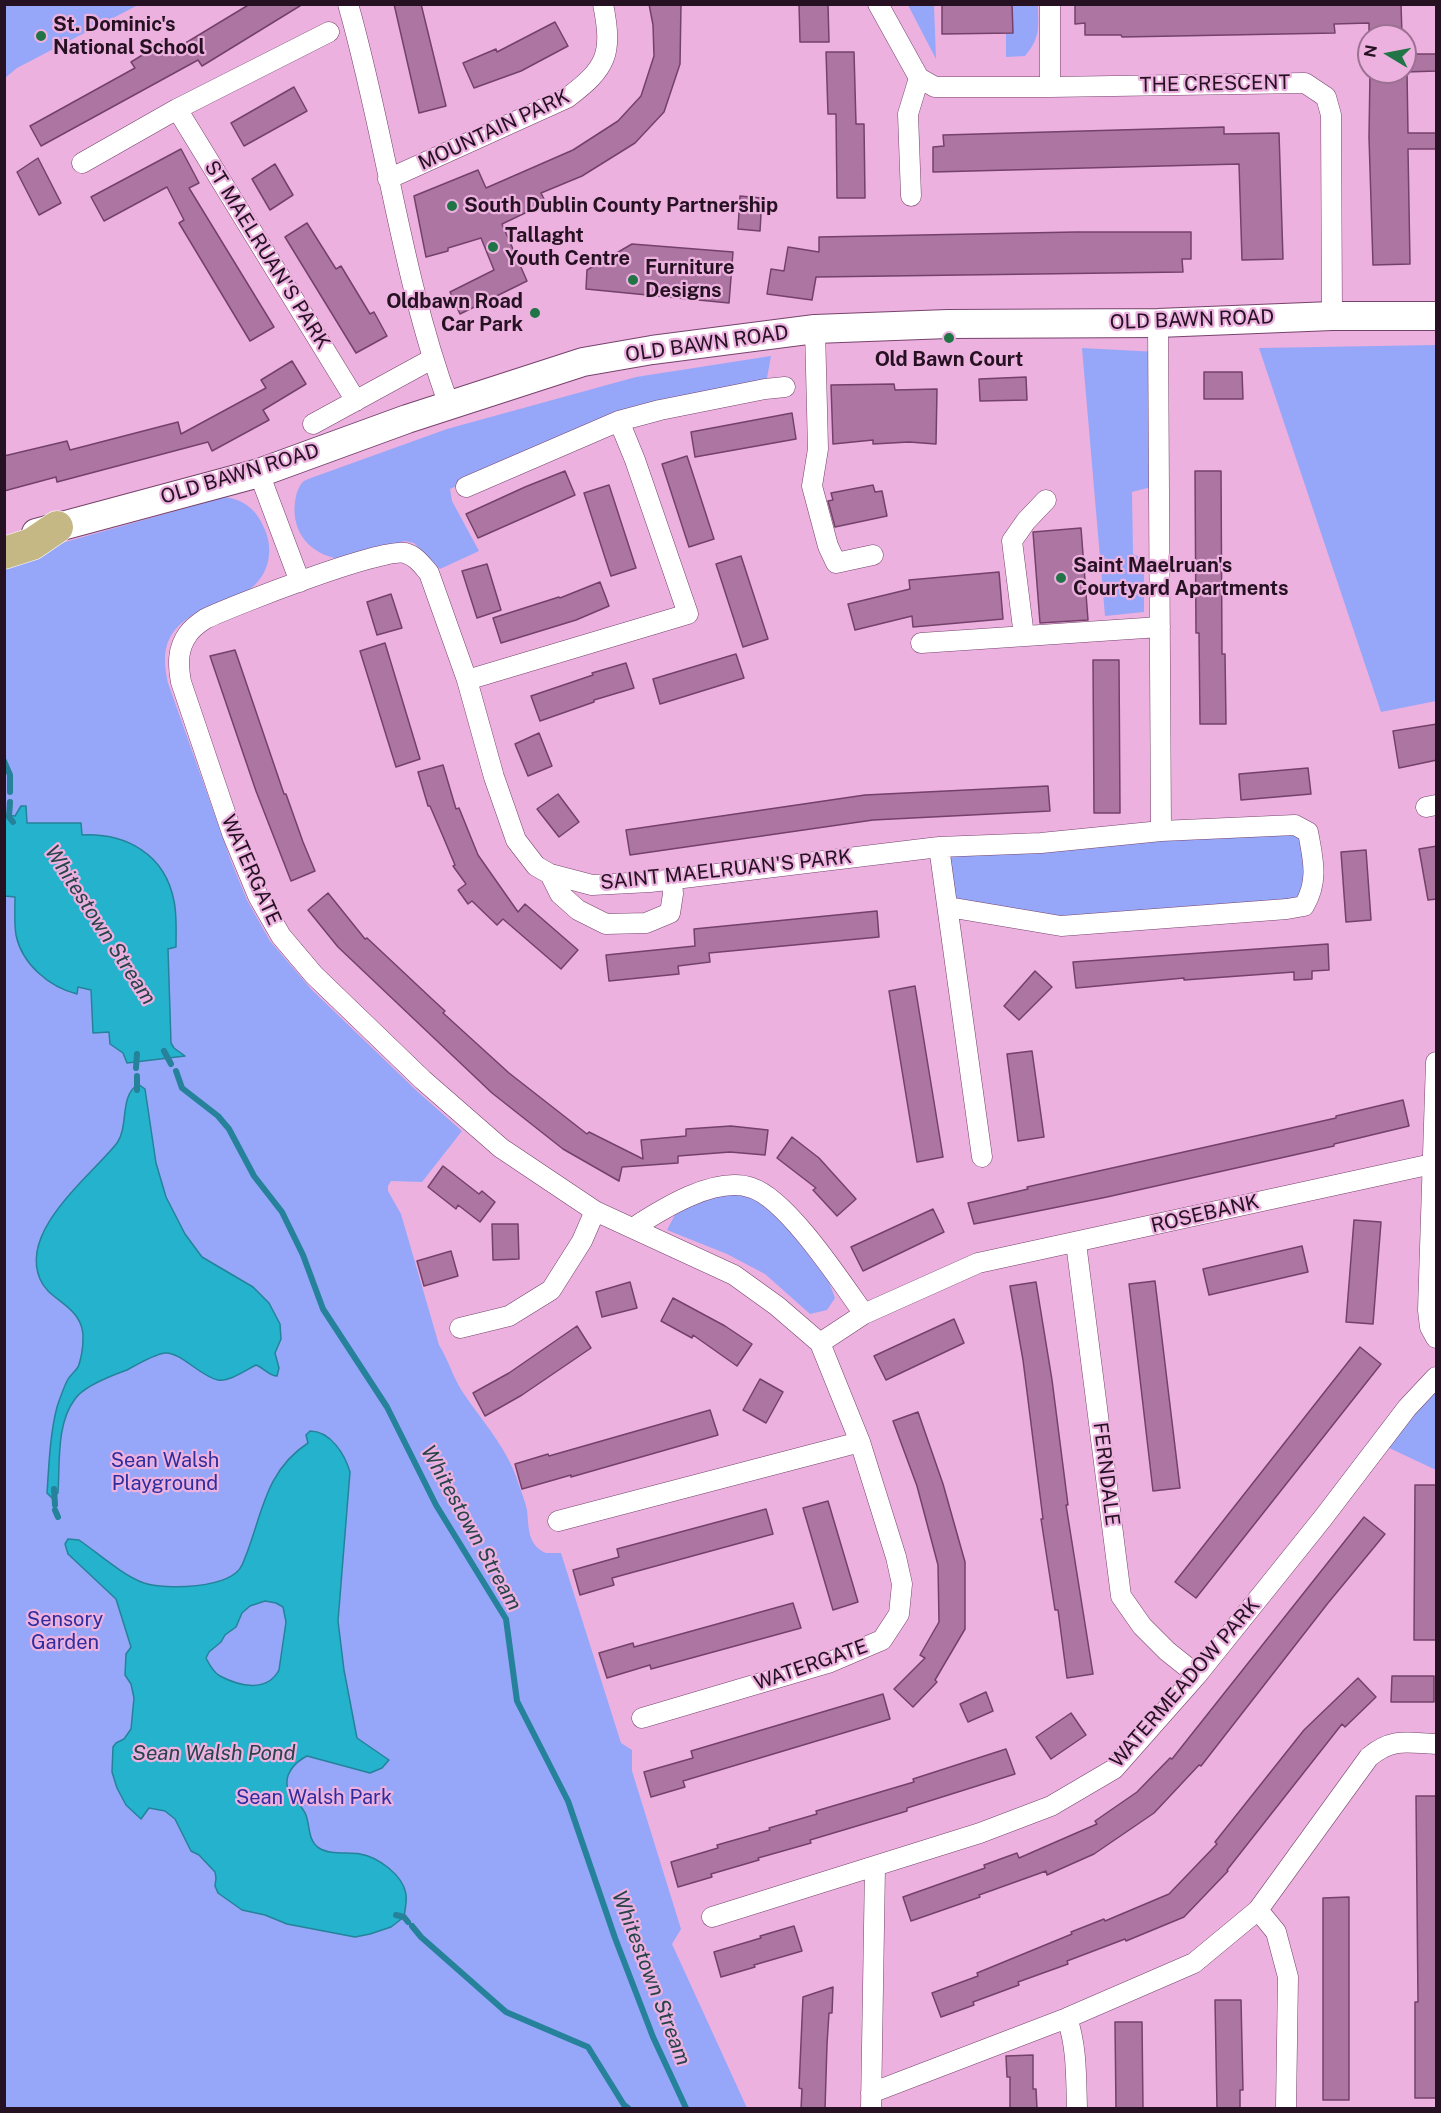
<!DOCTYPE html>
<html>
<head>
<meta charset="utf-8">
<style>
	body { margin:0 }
	#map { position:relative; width:1441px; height:2113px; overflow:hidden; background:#ecb1df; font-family:"Public Sans",sans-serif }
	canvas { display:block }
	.frame { position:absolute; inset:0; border:6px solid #261122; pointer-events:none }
	.north { position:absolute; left:1357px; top:24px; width:60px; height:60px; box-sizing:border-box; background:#ecb1df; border:2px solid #9d7193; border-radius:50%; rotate:280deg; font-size:16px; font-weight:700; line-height:24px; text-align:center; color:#261122 }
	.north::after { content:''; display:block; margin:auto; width:21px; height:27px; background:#217445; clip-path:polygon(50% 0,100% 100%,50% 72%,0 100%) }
</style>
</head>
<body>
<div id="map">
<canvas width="1441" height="2113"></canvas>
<div class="frame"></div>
<div class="north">N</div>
</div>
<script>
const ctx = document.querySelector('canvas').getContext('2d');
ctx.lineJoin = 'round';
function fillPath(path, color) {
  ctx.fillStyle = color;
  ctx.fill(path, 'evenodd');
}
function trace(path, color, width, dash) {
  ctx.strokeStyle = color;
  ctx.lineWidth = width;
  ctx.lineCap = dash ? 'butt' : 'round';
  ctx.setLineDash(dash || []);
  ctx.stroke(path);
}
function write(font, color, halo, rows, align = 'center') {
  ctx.font = font + ' "Public Sans",sans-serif';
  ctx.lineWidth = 4.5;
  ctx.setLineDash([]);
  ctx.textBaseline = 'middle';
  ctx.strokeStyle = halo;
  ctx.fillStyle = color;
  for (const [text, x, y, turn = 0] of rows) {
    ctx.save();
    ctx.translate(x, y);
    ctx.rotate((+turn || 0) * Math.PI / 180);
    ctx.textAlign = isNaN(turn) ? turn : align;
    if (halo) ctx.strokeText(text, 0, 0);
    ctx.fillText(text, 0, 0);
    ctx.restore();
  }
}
fillPath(new Path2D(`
	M4,5l1,-1 133,1 -121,63 -12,10z
	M908,5h26l2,54z
	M1006,5h32c0,23 3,32 -13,51l-19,1z
	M1436,345v356l-55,11 -122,-364z
	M1082,348l76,4 1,133 -27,7 1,62 11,5v53l-39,4z
	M771,356l-6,33 -105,21 -189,69 -21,10 2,12 27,50 -39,18 -26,-26 -9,-2 -66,18c-29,-5 -48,-27 -44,-57 1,-7 3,-16 9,-21 5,-3 13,-5 18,-7l125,-45 189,-52z
	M225,497c20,3 32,13 40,33 10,24 2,50 -21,63 -23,13 -51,15 -69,37 -13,16 -11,34 -7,53l63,178 16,39 23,41 42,49 106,102 44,39 -40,51 -31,-1 -3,5v5l13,23 38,131c10,16 14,33 25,49 19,28 42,53 53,85 3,10 8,21 10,31 2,17 0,35 19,43h15l60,190 11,7v21l49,158 -9,15 75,164h-742v-1549z
	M1308,832l-4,74 -243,20 -113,-19 -9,-60z
	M739,1193l26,9 24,27 40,53 6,16 -8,12 -17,4 -45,-40 -38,-20 -60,-24 11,-21 34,-14z
	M1436,1381v89l-51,-24z`), '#96a7f9');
const water = new Path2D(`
	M21,806h5l1,17h54l1,12c44,-2 83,19 92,66 3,14 2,31 2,46l-8,2 3,94 3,5 11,8 -58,7 -4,-10 -13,-9 -1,-12 -16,1 -2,-43 -13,-3 -1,7c-28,-7 -55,-30 -61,-59 -2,-13 -1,-25 -1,-38l-10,-1v-81l10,1z
	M138,1084l7,5 11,74 10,34 19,37 17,23 51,30 16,16 11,21 1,15 -6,14 4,15 -2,8c-8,0 -13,-8 -21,-11 -10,5 -27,17 -38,15 -17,-3 -37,-28 -53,-27 -10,1 -29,12 -38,17 -14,5 -44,17 -52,29 -19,25 -15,65 -17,94l-6,5 -5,-5c2,-29 3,-59 10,-86 3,-9 6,-18 10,-26 2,-5 8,-9 11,-14 3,-7 5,-20 5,-27 2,-34 -34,-38 -43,-61 -21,-49 51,-103 77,-136 12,-17 2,-46 21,-59z
	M310,1431c21,0 35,24 40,41l-12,149 6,49 13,68 32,22 -7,8 -12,5 -63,-17c-12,6 -24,19 -19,33 4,9 14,16 18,26 4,11 2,26 13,33 11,7 28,4 41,6 18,3 43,21 46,40 1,8 -1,16 -2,23l-13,10 -21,7 -15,3 -68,-13 -22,-9 -23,-5 -24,-17 -3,-7 1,-8 -1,-6 -16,-17 -8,-4 -16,-32 -10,-8 -16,-3 -8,11 -15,-14 -9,-17 -5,-16 1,-25 3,-4 8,-4 7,-10 3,-31 -3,-14 -6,-9 1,-21 5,-7 -15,-48 -48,-45 -3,-10 3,-5 11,1c19,13 43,35 65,43 21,7 87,6 98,-18 20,-44 20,-92 66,-122l-2,-8zM265,1601l11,2 7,4 3,15 -7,48c-12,23 -40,16 -59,6 -6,-3 -11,-12 -14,-18l3,-6 12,-10 4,-7 11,-8 6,-14 8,-7z`);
fillPath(water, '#25b2cd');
trace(water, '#25829a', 1.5);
trace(new Path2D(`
	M4,761l6,14v17
	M10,802l-1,15 4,5
	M164,1051l7,13
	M136,1068l1,-14
	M176,1071l6,17 36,28 11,13 25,47 28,36 21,43 20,54 64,98 49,98 70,114 11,82 51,100 47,137 38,99 33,71
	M137,1076v14
	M54,1489l1,16
	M55,1510l3,7
	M396,1915l8,2 4,5
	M412,1926l9,11 85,75 82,35 36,58 4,3`), '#25829a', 6);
const building = new Path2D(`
	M250,4h53l-101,62 -4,-6 -157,86 -11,-20 105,-58 -4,-6 13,-8 -1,-2 20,-11 6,12z
	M394,4h27l25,102 -27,7z
	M649,4h32l-1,60 -16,48 -29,31 -53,33 -41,17 5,10 -44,21 25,57 -67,33 -10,-22 44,-22 -13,-32 -33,10v3l-22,6 -12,-61 64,-26 8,18 87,-38 45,-29 23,-25 13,-40 -1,-31z
	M799,4h29l1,38h-29z
	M942,4h70l1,29 -71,1z
	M1075,4h326l1,32h-33v-13l-35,1 1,9 -213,4 -1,-2h-36v-12l-10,1z
	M555,22l13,24 -47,25 -47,17 -11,-25 33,-14 1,3z
	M826,52h28l2,72h8l1,74h-28l-1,-84h-8z
	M1405,54h32v17l-32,1z
	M1370,72h37l1,61h28l1,16h-29l2,115 -37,1 -4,-128z
	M294,87l13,24 -63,35 -13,-23z
	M1224,127v7l55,-1 4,126 -41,1 -3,-96 -306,8v-25l11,-1 -1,-11z
	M181,149l18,34 -10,5 85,139 -24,14 -71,-118 5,-3 -17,-33 -63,34 -13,-24z
	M38,158l23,45 -22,12 -22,-43z
	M275,164l18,31 -23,15 -18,-31z
	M740,196l22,2 -2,33 -22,-2z
	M307,223l29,46 5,-3 29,48 4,-2 13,24 -31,17 -71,-116z
	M1076,232h115v27h-9l1,13 -367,5 -4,23 -45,-6 4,-25 13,2 4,-24 31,5v-15z
	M632,244l101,8 -4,51 -143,-14 1,-19z
	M292,361l14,23 -43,26 6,10 -57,31 -4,-9 -151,40 -1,-5 -52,14v-35l63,-15 3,9 108,-28 3,12 85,-46 -5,-8z
	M1204,372h38l1,27h-39z
	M1026,377l1,23 -47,1 -1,-22z
	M894,384l1,6 42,-1 -1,55 -27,-2 -36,2v-4l-40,4 -2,-59z
	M792,413l4,26 -101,18 -4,-25z
	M687,456l27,83 -25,8 -27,-83z
	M565,471l10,24 -97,43 -12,-24 59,-27z
	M1195,471h26l1,183h3l1,70h-26l-1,-91h-3z
	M609,485l27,83 -25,8 -27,-83z
	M873,485l2,7 7,-1 5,25 -52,11 -7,-26 5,-1 -2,-7z
	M1081,528l7,92 -48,3 -7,-91z
	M741,556l27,83 -25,8 -27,-83z
	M487,564l14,46 -24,8 -15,-47z
	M999,572l4,47 -90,8 -1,-11 -57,14 -7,-26 62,-15 -1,-9z
	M600,582l9,24 -33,14 -75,23 -8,-25 66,-21 1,1z
	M391,594l11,34 -25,7 -10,-33z
	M385,643l35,116 -24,8 -36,-116z
	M235,650l49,144h2l17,48 12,29 -24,10 -35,-90 -46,-135z
	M736,654l8,24 -84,26 -7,-25z
	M1093,660h26l1,153h-26z
	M626,663l8,25 -40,12v2l-54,19 -9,-25 62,-21 -1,-2z
	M1437,724v36l-38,8 -6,-37z
	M539,733l13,33 -24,10 -13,-32z
	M443,765l13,44 3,-1 19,47 40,57 7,-8 53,46 -17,19 -58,-50 -6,6 -25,-24 -4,3 -10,-14 8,-6 -13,-18 2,-1 -13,-31 -12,-28h-2l-10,-34z
	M1308,768l3,26 -70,6 -2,-26z
	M1048,786l2,25 -177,9 -243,35 -4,-25 239,-35z
	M558,794l21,28 -20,15 -22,-28z
	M1437,846v53l-9,1 -9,-51z
	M1366,850l5,70 -25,2 -5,-70z
	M328,893l37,46 2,-1 65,61 13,12 -2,2 66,60 78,61 2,-2 54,27 -2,-19 45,-4v-7l45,-3 37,4 -3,25 -35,-3 -52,4v7l-56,4 -3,14 -56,-32 -71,-56 -154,-146 -30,-37z
	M877,911l2,26 -170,16 1,9 -32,4 1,8 -70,7 -3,-26 89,-9 -1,-17z
	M1328,944l1,26 -17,1v8l-18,1v-8l-110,8v-2l-108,10 -3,-26z
	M1035,971l17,16 -33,33 -15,-14z
	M915,986l28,171 -26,5 -28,-171z
	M1032,1051l12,86 -26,4 -11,-87z
	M1403,1100l6,26 -75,18v2l-227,51 -133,27 -6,-21 60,-14 -1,-2 309,-69v-2z
	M792,1137l27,21 37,41 -19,17 -24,-26 3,-2 -39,-30z
	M443,1166l36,28 3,-3 13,11 -15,20 -22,-17 -2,4 -28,-22z
	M933,1209l11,23 -81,39 -12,-24z
	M1354,1220l27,2 -8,102 -27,-2z
	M492,1224h26l1,35 -26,1z
	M1302,1246l6,26 -99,23 -6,-26z
	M451,1251l7,25 -34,10 -7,-25z
	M1155,1281l25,207 -27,3 -24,-207z
	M630,1282l7,26 -35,9 -6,-25z
	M1036,1282l16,98 16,125h-2l27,169 -26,4 -9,-68h-3l-14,-91h2l-20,-159 -13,-74z
	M673,1298l52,28 27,18 -15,22 -44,-31 -1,3 -31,-17z
	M954,1319l10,24 -78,37 -12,-24z
	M577,1326l14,22 -69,47 -37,21 -12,-23 36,-20z
	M1360,1347l21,17 -185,234 -21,-16z
	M760,1379l23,13 -17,31 -23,-13z
	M710,1410l8,25 -147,42v-2l-49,14 -7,-25 33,-10 1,2z
	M918,1412l25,72 22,78v67l-30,51 2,2 -24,25 -19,-18 31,-31 -5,-3 19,-33 -1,-57 -21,-79 -24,-65z
	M1415,1485h22v155h-23z
	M828,1501l30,101 -25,8 -30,-102z
	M766,1509l7,25 -161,44 2,7 -34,10 -7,-25 46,-13 -2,-8z
	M1364,1517l21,17 -57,69 -127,163 -2,-1 -45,48 -60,41 -27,12 -20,9 -1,-4 -67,24 1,2 -69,24 -8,-24 82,-29 -1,-3 33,-12 2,5 78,-34 -2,-3 42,-29 33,-34 2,1z
	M793,1603l8,25 -150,41 -1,-4 -43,13 -8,-25 34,-10 1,4z
	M1392,1676h42v26h-43z
	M1358,1678l18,19 -31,30 -3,-3 -115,146 1,1 -44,46 -58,24 -1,-2 -58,22 1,3 -50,18 1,3 -46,17 1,3 -33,12 -9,-24 46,-17 -1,-3 95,-39 -1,-2 33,-13 1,2 64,-27 48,-50 -2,-2 89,-112z
	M986,1692l7,19 -25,11 -8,-18z
	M883,1694l7,25 -207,62 2,6 -34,10 -7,-25 49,-14 -2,-7z
	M1071,1713l15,22 -35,24 -15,-22z
	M1006,1749l9,25 -108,34v3l-97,29 1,3 -53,15 1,2 -48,14 1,3 -34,10 -7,-25 47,-14 -1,-3 53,-15 -1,-2 48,-14 -1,-3 98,-29 -1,-3z
	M1416,1796h21v302h-22v-96h3z
	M1349,1897v203h-26v-202z
	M794,1926l8,25 -48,14 1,2 -34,10 -7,-25 47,-14 -1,-2z
	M833,1987l-1,26h-3l-2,31 -2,65h-24l1,-20 -3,-1 4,-91z
	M1215,2000h26l2,90h-3v19h-23z
	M1115,2022h27l1,87h-27z
	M1033,2055v34h3l1,20h-27v-32h-3l-1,-21z`);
fillPath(building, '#ad76a2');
trace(building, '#74416a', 1.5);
const minor = new Path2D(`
	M348,4c38,133 53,271 101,401
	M878,4l41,74 16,9h115l255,-4 21,14 5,18 1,201
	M1050,4v83
	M177,109l179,292
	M82,163l95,-54 152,-77
	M388,179l179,-81c40,-30 46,-44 36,-94
	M911,196l-3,-82 11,-36
	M1158,323l3,508
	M815,329l3,120 -6,37 16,60 8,17 37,-8
	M313,424l119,-65
	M259,473l41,109
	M466,487l153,-66 41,-11 105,-21 20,-2
	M1024,636l-12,-95 14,-20 20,-21
	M921,643l239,-16
	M467,680l221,-66 -53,-154 -16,-39
	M1426,807l10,-2
	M939,847l43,310
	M550,874l10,20 18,16 28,14 40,-1 24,-10 3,-19 -1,-14
	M1436,1062l-8,248 2,17 6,11
	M633,1228c29,-19 83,-53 119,-40 35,11 90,95 112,126
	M1076,1243l45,353 21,30 25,25 30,24
	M460,1328l49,-12 42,-26 31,-49 13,-30
	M820,1343l44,-29 114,-51 454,-99
	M558,1521l302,-79
	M642,1718l186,-55 54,-23 17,-26 3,-30 -6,-27 -36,-115 -40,-99 -43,-37 -43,-31 -139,-64 -94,-63 -78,-68 -109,-105 -33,-39 -23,-40 -26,-63 -51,-151c-3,-17 -4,-33 7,-48 4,-6 11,-11 17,-15 27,-13 178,-72 200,-66 11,3 17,12 24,20l38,107 27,97 22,63 20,26 14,8 42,11 58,-3 289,-35 102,-4 120,-12 134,-6 13,7c5,27 11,49 -4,74l-17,3 -226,17 -113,-19
	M1258,1910l18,22 12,45 -2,131
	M712,1917l268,-84 71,-27 63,-37 83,-94 126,-157 84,-110 29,-31
	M1067,2018c10,29 9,59 10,90
	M871,2093l196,-75 127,-55 64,-53 111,-153c24,-20 39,-14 67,-13
	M871,2108l4,-241`);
const secondary = new Path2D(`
	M36,533l223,-60 148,-54 176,-57 69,-12 163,-21 133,-5 210,-1 174,-7h104`);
const primary = new Path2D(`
	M4,553l28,-9 25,-17`);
trace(minor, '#76436c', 21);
trace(secondary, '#76436c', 30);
trace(primary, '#fff', 33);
trace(minor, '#fff', 20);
trace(secondary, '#fff', 28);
trace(primary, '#c6b885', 32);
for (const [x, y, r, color] of [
	[41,36,6,"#217445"],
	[452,206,6,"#217445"],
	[493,247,6,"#217445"],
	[633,280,6,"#217445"],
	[535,313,6,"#217445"],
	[949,338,6,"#217445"],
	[1061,578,6,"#217445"]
]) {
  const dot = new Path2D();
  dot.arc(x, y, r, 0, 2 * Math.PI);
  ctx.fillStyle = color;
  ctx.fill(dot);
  trace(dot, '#ecb1df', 2);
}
write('bold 20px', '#261122', '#ecb1df', [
	["St. Dominic's",53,25],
	["National School",53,48],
	["South Dublin County Partnership",464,206],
	["Tallaght",505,236],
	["Youth Centre",505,259],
	["Furniture",645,268],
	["Designs",645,291],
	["Oldbawn Road",523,302,"right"],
	["Car Park",523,325,"right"],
	["Old Bawn Court",949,360,"center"],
	["Saint Maelruan's",1073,566],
	["Courtyard Apartments",1073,589]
], 'left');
write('20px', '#261122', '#ecb1df', [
	["THE CRESCENT",1215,84,-1],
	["MOUNTAIN PARK",494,130,-25],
	["ST MAELRUAN'S PARK",267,255,58],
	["OLD BAWN ROAD",1192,320,-2],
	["OLD BAWN ROAD",707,344,-8],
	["OLD BAWN ROAD",240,474,-17],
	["WATERGATE",251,870,66],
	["SAINT MAELRUAN'S PARK",726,870,-6],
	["ROSEBANK",1205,1214,-13],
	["FERNDALE",1106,1474,83],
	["WATERGATE",811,1665,-19],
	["WATERMEADOW PARK",1185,1683,-49]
]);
write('20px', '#2d2d9e', '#ecb1df', [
	["Sean Walsh",165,1461],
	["Playground",165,1484],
	["Sensory",65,1620],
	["Garden",65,1643],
	["Sean Walsh Park",314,1798]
]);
write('italic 21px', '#28444b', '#ecb1df', [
	["Whitestown Stream",100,925,57],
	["Whitestown Stream",471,1528,61],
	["Sean Walsh Pond",214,1754],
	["Whitestown Stream",651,1978,69]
]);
</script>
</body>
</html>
